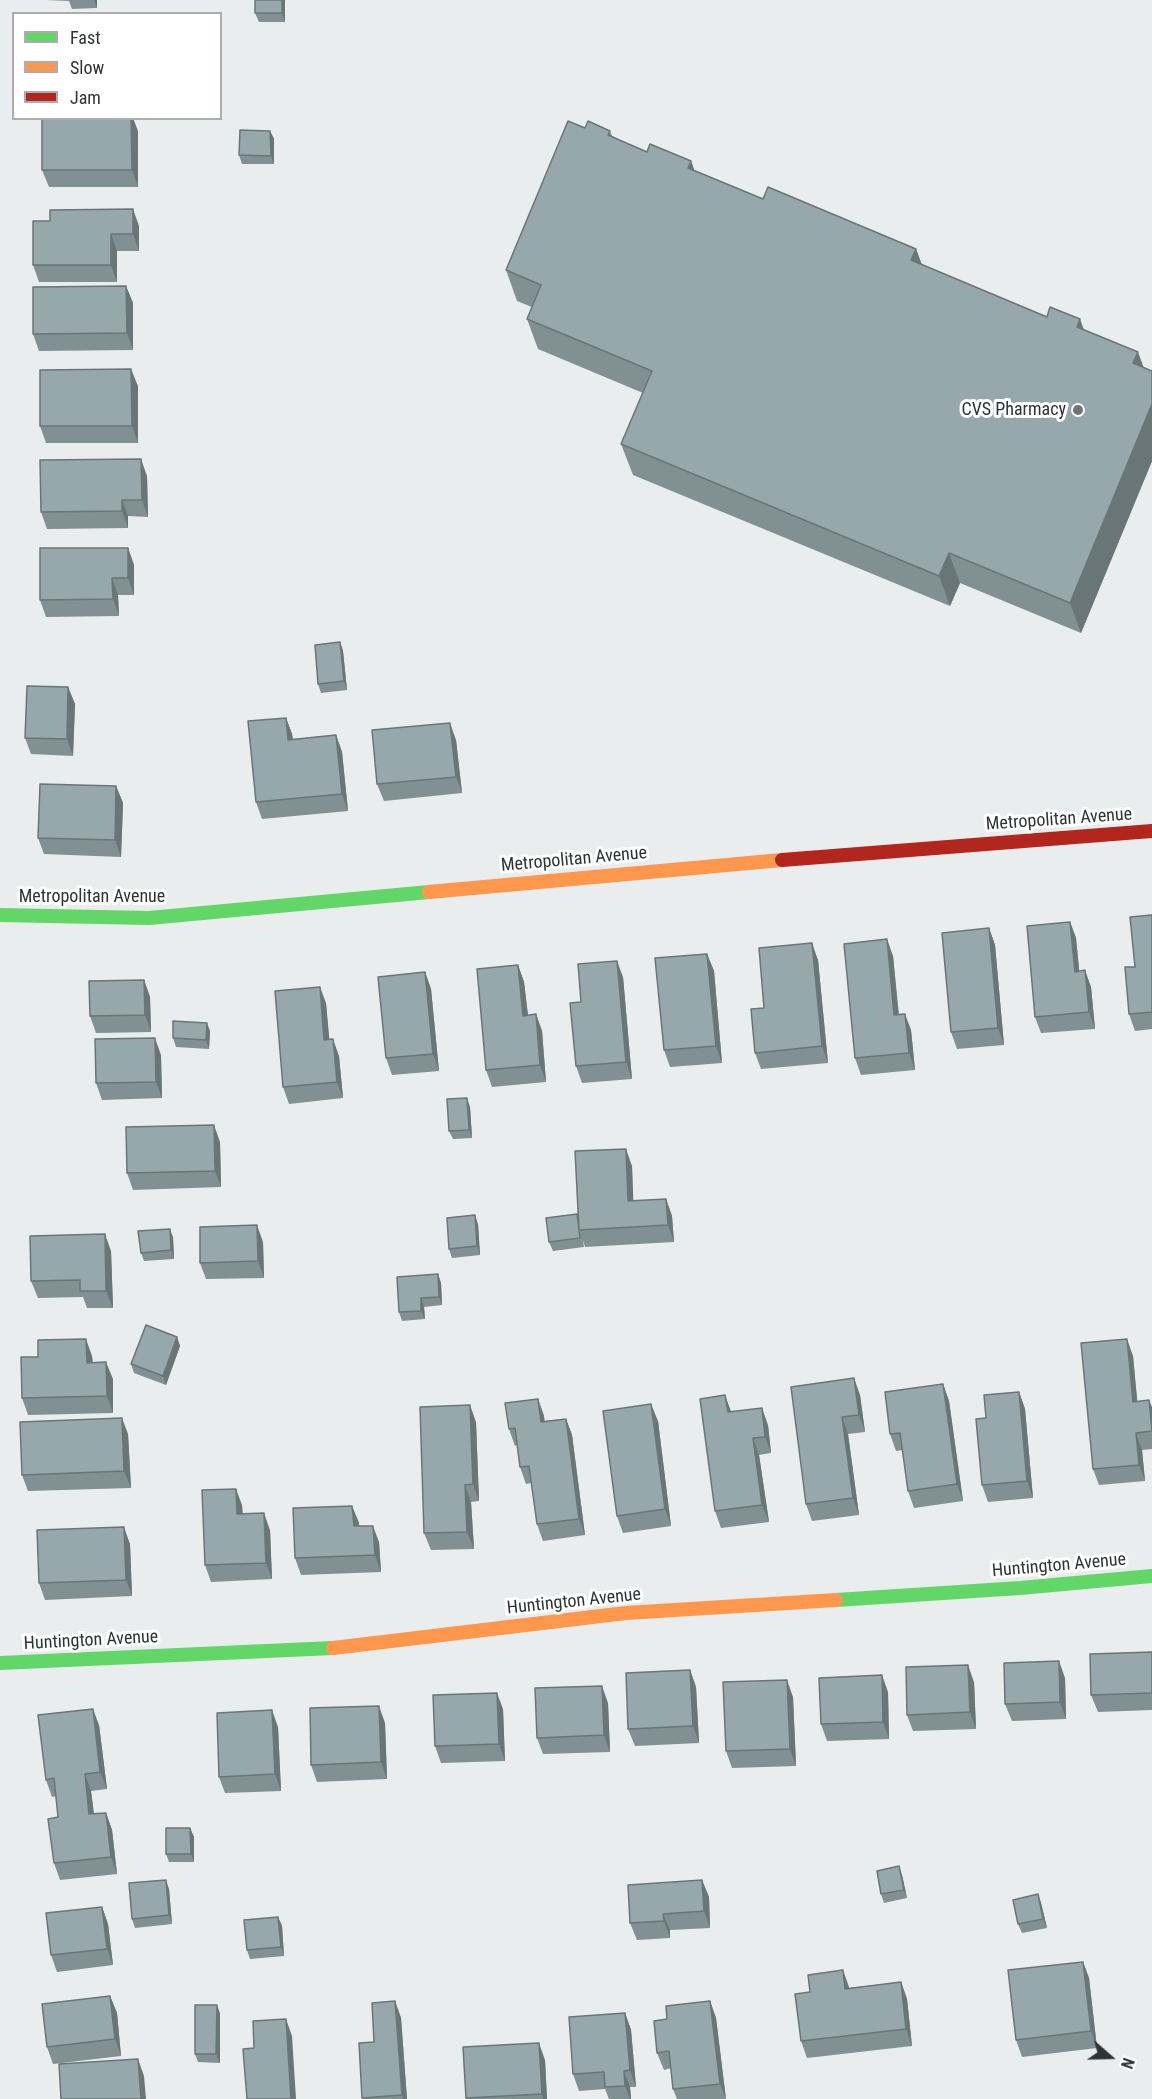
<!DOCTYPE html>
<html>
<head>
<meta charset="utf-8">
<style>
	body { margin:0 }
	#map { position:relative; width:1152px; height:2099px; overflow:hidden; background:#e9edee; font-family:"Roboto Condensed",sans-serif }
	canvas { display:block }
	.legend { position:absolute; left:12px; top:12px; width:210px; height:108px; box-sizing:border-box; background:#fff; border:2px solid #acadae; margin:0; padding:8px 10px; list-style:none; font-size:18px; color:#303334 }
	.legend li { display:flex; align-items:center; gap:12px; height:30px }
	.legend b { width:30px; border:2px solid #acadae }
	.north { position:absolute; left:1080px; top:2027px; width:60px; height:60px; -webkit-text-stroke:4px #fff; paint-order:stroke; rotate:110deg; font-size:16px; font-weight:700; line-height:24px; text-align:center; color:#303334 }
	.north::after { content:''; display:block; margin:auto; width:21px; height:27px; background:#303334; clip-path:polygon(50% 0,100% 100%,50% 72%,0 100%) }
</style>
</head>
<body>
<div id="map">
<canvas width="1152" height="2099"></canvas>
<ul class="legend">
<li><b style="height:8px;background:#63d668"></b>Fast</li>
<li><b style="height:8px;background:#ff974d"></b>Slow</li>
<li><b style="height:8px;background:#b3261e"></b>Jam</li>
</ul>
<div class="north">N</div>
</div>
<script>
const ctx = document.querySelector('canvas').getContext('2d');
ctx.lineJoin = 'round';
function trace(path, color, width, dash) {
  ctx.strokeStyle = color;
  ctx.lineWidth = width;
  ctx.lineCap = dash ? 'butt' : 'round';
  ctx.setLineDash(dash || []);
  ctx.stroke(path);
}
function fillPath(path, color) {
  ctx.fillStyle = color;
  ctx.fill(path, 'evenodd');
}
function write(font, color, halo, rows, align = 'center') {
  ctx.font = font + ' "Roboto Condensed",sans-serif';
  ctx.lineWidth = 6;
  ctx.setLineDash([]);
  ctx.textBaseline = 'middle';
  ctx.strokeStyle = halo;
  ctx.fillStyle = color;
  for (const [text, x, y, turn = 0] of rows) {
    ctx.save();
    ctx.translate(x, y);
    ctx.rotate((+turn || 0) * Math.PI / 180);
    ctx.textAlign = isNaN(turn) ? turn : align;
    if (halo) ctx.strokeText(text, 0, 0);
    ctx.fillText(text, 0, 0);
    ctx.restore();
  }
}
trace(new Path2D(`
	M0,915l149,3 280,-26
	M836,1600l184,-12 132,-12
	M0,1663l333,-15`), '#63d668', 14);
trace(new Path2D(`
	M429,892l353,-32
	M333,1648l293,-35 210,-13`), '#ff974d', 14);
trace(new Path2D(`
	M782,860l370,-29`), '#b3261e', 14);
fillPath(new Path2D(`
	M46,0h51v8l-25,1 -3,-8z
	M285,0v22h-26l-4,-9z
	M138,131v56h-89l-7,-17z
	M270,131l4,8v25h-32l-3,-9z
	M610,131l3,7 34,14 44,9 3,9 69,29 153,50 6,16 125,52 37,12 60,39 8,3v90l-71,172 -121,-50 -10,23 -317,-131 -12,-31 22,-51 -105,-44 -11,-30 5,-12 -15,-6 -11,-31z
	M50,221l89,5v25h-22v31h-78l-6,-17z
	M126,286l7,17v47l-94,1 -6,-17z
	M138,386v57h-92l-6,-17z
	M147,476l1,41 -20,-1v12l-81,1 -6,-17z
	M128,548l6,17v30h-16l1,21 -73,1 -6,-17z
	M340,642l3,9 4,39 -26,3 -3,-9z
	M68,687l7,17 -2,52 -42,-2 -6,-16z
	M286,718l6,16 1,5 43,-4 6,17 6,59 -86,8 -6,-17z
	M456,740l6,53 -78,8 -7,-17z
	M116,786l7,17 -2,54 -77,-3 -6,-16z
	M1152,915v114l-17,2 -6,-17 6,-47z
	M1070,922l6,16 3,33 12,16 4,42 -54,4 -6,-16z
	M989,928l6,17 9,100 -47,4 -6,-17z
	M707,954l7,17 8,92 -52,4 -6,-17z
	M893,956l6,58 12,16 4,40 -54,5 -6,-17z
	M818,960l10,103 -67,6 -6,-16 9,-45z
	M518,965l6,17 4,33 8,-1 6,17 4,51 -54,5 -6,-17z
	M425,972l6,17 8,82 -47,4 -6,-17z
	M623,977l9,102 -50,4 -6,-17 5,-64z
	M144,980l6,17 1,35 -55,1 -6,-17z
	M326,1003l3,37 10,16 4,42 -54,6 -6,-17z
	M210,1031l-1,18 -33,-2 -3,-9z
	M161,1055l1,43 -60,2 -6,-17z
	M470,1107l2,31 -19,1 -4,-8z
	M220,1142l1,45 -88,3 -6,-17z
	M632,1166l1,35 33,-2 6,17 2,26 -89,5 -2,-7 1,7 -31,4 -4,-9 28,-28 1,3z
	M478,1224l2,31 -28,3 -3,-9z
	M173,1237l1,22 -30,2 -3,-8z
	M263,1242l1,36 -58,1 -6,-16z
	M111,1251l2,57h-26l-4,-11 -45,1 -7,-17z
	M438,1274l3,9 1,22 -18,2 1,12 -23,2 -3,-9z
	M177,1337l3,9 -14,39 -32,-12 -3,-9z
	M92,1356l1,6 20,17v34l-85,2 -6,-17z
	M1133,1356l4,45 15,6v42l-10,1 3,31 -46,4 -6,-16z
	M943,1384l6,17 14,100 -49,7 -6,-17 -5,-41 -7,1 -6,-17z
	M791,1387l69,8 5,37 -17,2 11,81 -47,6 -6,-17z
	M1019,1392l6,17 8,89 -45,4 -6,-17 4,-67z
	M725,1395l6,17 37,13 3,28 -12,2 10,67 -48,6 -6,-17z
	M538,1399l6,17v5l22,-2 6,16 13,100 -42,6 -6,-17 -6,-41 -5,1 -6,-17 -3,-22 -2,1 -6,-17z
	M658,1421l13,105 -48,7 -6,-17z
	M476,1422l3,79 -8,1 3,47 -43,1 -7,-17z
	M128,1434l3,54 -103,3 -6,-16z
	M242,1505l1,9 27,16 2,49 -61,3 -6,-17z
	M352,1506l7,17v3l20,16 2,30 -80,3 -6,-17z
	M130,1544l2,52 -87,4 -6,-17z
	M1152,1652v58l-54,2 -7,-17z
	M690,1670l6,17 3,56 -64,3 -7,-17z
	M1065,1678l1,41 -54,2 -7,-17z
	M974,1682l2,47 -63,2 -6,-16z
	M888,1692l1,47 -62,2 -6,-17z
	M793,1697l3,69 -64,2 -6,-17z
	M608,1703l2,49 -67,2 -6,-16z
	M503,1709l2,52 -64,2 -6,-17z
	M385,1723l2,56 -70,3 -6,-17z
	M99,1725l8,64 -16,2 3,23 12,-1 6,17 5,44 -57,6 -6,-17 4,-46 -2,-21 -4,1 -6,-17z
	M278,1727l3,64 -56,2 -6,-16z
	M190,1828l4,9v25h-25l-3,-8z
	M902,1875l5,23 -23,5 -3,-9z
	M702,1880l7,17 1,31 -40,2v8l-33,2 -7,-17z
	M169,1889l3,35 -37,4 -3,-9z
	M1038,1894l3,9 6,25 -25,5 -4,-9z
	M102,1907l6,17 5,41 -56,7 -6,-17z
	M278,1917l4,9 2,30 -34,3 -3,-9z
	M1083,1962l6,16 8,70 -75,9 -6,-17z
	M901,1982l6,17 5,47 -105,12 -6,-17 48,-53z
	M110,1996l7,17 4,43 -68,8 -6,-17z
	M395,2001l6,17 6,81h-44l11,-57z
	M710,2001l6,17 10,81h-49l-4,-10 -2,-21 -7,2 -7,-17 10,-34z
	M217,2005l3,9v49l-22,-1 -3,-8z
	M625,2013l6,17 5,57h-6l1,12h-22l-4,-10 -26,2 -6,-17z
	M463,2047l82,13 2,39h-81z`), '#819093');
fillPath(new Path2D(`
	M94,0h3v8z
	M282,0h3v22l-3,-9z
	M131,118h2l5,13v56l-6,-17z
	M270,131l4,8v25l-3,-8z
	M691,161l11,30 -14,-23z
	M133,209l6,17v25l-6,-17z
	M111,234l6,17v31l-6,-17z
	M916,249l11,30 -16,-19z
	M126,286l7,17v47l-6,-17z
	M1080,319l11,30 -14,-22z
	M1138,352l11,30 -16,-19z
	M131,369l7,17v57l-6,-17z
	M1152,404v57l-71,172 -11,-30z
	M141,459l6,17 1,41 -6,-17z
	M122,500l6,16v12l-6,-17z
	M128,548l6,17v30l-6,-17z
	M949,553l11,30 -10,23 -11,-30z
	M112,578l6,17 1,21 -6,-17z
	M340,642l3,9 4,39 -3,-9z
	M68,687l7,17 -2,52 -6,-17z
	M286,718l6,16 2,23 -6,-17z
	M450,723l6,17 6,53 -6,-16z
	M336,735l6,17 6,59 -6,-17z
	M116,786l7,17 -2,54 -6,-17z
	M1070,922l6,16 5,50 -6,-16z
	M989,928l6,17 9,100 -6,-17z
	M887,939l6,17 7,76 -6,-17z
	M812,943l6,17 10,103 -6,-17z
	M707,954l7,17 8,92 -6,-17z
	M617,961l6,16 9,102 -6,-17z
	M518,965l6,17 6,51 -7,-17z
	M1085,970l6,17 4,42 -6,-17z
	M425,972l6,17 8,82 -6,-17z
	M144,980l6,17 1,35 -6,-17z
	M320,987l6,16 5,54 -7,-17z
	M536,1014l6,17 4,51 -6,-17z
	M905,1014l6,16 4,40 -6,-17z
	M207,1023l3,8 -1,18 -3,-9z
	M155,1038l6,17 1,43 -6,-16z
	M333,1039l6,17 4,42 -6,-16z
	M467,1098l3,9 2,31 -3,-8z
	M214,1125l6,17 1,45 -6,-16z
	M626,1149l6,17 2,52 -6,-17z
	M666,1199l6,17 2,26 -6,-17z
	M475,1215l3,9 2,31 -3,-9z
	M257,1225l6,17 1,36 -6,-17z
	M170,1229l3,8 1,22 -3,-9z
	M105,1234l6,17 2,57 -7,-17z
	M438,1274l3,9 1,22 -3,-8z
	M421,1298l3,9 1,12 -4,-8z
	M177,1337l3,9 -14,39 -3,-9z
	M86,1339l6,17 1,23 -6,-16z
	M1127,1339l6,17 6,63 -6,-17z
	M106,1362l7,17v34l-6,-17z
	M854,1378l6,17 5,37 -6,-17z
	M943,1384l6,17 14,100 -6,-17z
	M1019,1392l6,17 8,89 -6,-17z
	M725,1395l6,17h-3z
	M538,1399l6,17 3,23 -6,-17z
	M1149,1400l3,7v22z
	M651,1404l7,17 13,105 -6,-17z
	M470,1405l6,17 3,79 -6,-17z
	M762,1408l6,17 3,28 -6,-16z
	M842,1417l6,17 11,81 -6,-17z
	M122,1418l6,16 3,54 -7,-17z
	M566,1419l6,16 13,100 -6,-16z
	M1136,1433l6,17 3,31 -6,-16z
	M753,1438l6,17 10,67 -7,-17z
	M465,1485l6,17 3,47 -7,-17z
	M236,1489l6,16 1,26 -6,-17z
	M352,1506l7,17 1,20 -6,-17z
	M264,1513l6,17 2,49 -6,-16z
	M373,1526l6,16 2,30 -6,-17z
	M124,1527l6,17 2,52 -6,-16z
	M1059,1661l6,17 1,41 -6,-17z
	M968,1665l6,17 2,47 -6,-17z
	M690,1670l6,17 3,56 -6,-17z
	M882,1675l6,17 1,47 -6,-17z
	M787,1680l6,17 3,69 -6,-17z
	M602,1686l6,17 2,49 -6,-17z
	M497,1693l6,16 2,52 -6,-17z
	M379,1706l6,17 2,56 -6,-17z
	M93,1709l6,16 8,64 -7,-17z
	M272,1710l6,17 3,64 -6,-17z
	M85,1774l6,17 5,40 -7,-17z
	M106,1813l6,17 5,44 -6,-17z
	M190,1828l4,9v25l-3,-8z
	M899,1866l3,9 5,23 -3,-8z
	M166,1880l3,9 3,35 -3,-9z
	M702,1880l7,17 1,31 -6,-17z
	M1038,1894l3,9 6,25 -4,-9z
	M102,1907l6,17 5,41 -6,-16z
	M663,1914l7,16v8l-6,-17z
	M278,1917l4,9 2,30 -3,-9z
	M1083,1962l6,16 8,70 -6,-17z
	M843,1970l6,17 2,19 -6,-17z
	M901,1982l6,17 5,47 -6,-17z
	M110,1996l7,17 4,43 -6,-17z
	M395,2001l6,17 6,81h-4l-1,-4z
	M710,2001l6,17 10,81 -6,-15z
	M217,2005l3,9v49l-4,-9z
	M625,2013l6,17 5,57 -6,-17z
	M286,2019l6,17 4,63h-5z
	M539,2043l6,17 2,39h-4l-1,-5z
	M138,2059l6,17 2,23h-5z
	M624,2071l6,16 1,12h-1l-5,-13z`), '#697678');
const building = new Path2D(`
	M255,0h27v13h-27z
	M42,118h89l1,52h-90z
	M568,121l17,7 3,-7 22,10 -2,4 39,17 3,-8 41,17 -3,7 75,31 5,-12 148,62 -5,11 136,57 3,-10 30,12 -3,8 61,25 -5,11 19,8v33l-82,199 -121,-50 -10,23 -318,-132 31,-73 -125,-52 14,-34 -35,-15z
	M240,130l30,1 1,25 -32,-1z
	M133,209v25h-22v31h-78v-44h17v-11z
	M126,286l1,47 -94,1v-47z
	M131,369l1,57h-92v-56z
	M141,459l1,41h-20v11l-81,1 -1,-52z
	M40,548h88v30h-16l1,21 -73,1z
	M340,642l4,39 -26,3 -3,-39z
	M27,686l41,1 -1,52 -42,-1z
	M286,718l2,22 48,-5 6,59 -86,8 -8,-81z
	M450,723l6,54 -79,7 -5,-54z
	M40,784l76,2 -1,54 -77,-2z
	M1152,915v97l-23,2 -4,-47h10l-5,-50z
	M1070,922l5,50 10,-2 4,42 -54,5 -8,-91z
	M989,928l9,100 -47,4 -9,-99z
	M887,939l7,76 11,-1 4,39 -54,5 -11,-114z
	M812,943l10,103 -67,7 -4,-44 13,-1 -5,-60z
	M707,954l9,92 -52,4 -9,-92z
	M617,961l9,101 -50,4 -6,-63 11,-1 -3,-38z
	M518,965l5,51 13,-2 4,51 -54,5 -9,-101z
	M425,972l8,82 -47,4 -8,-81z
	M144,980l1,35 -55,1 -1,-35z
	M320,987l4,53 9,-1 4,43 -54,5 -8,-96z
	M173,1021l34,2 -1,17 -33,-2z
	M155,1038l1,44 -60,1 -1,-44z
	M467,1098l2,32 -20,1 -2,-32z
	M214,1125l1,46 -88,2 -1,-46z
	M626,1149l2,52 38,-2 2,26 -89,5 -4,-79z
	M577,1214l3,24 -31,4 -3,-24z
	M475,1215l2,31 -28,3 -2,-31z
	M257,1225l1,36 -58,2v-36z
	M170,1229l1,21 -30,3 -3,-22z
	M105,1234l1,57h-26v-11l-49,1 -1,-45z
	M438,1274l1,23 -18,1v13l-22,1 -2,-35z
	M146,1325l31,12 -14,39 -32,-12z
	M86,1339l1,24 19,-1 1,34 -85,2 -1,-41h17v-17z
	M1127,1339l6,63 16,-2 3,31 -16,2 3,32 -46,4 -12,-126z
	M854,1378l5,37 -17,2 11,81 -47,6 -15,-117z
	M943,1384l14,100 -49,7 -8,-58 -10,1 -5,-42z
	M1019,1392l8,89 -45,4 -6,-66 10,-1 -2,-23z
	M725,1395l3,17 34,-4 3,29 -12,1 9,67 -47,6 -15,-112z
	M538,1399l3,23 25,-3 13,100 -42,5 -8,-58 -9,1 -5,-39 -6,1 -4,-26z
	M651,1404l14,105 -48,7 -14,-105z
	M470,1405l3,79 -8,1 2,47 -43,1 -4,-126z
	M122,1418l2,53 -102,4 -2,-53z
	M236,1489l1,25 27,-1 2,50 -61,2 -3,-75z
	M352,1506l2,20h19l2,29 -80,3 -2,-50z
	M124,1527l2,53 -87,3 -2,-53z
	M1152,1652v41l-61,2 -1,-41z
	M1059,1661l1,41 -55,2 -1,-41z
	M968,1665l2,47 -63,3 -1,-48z
	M690,1670l3,56 -65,3 -2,-56z
	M882,1675l1,47 -62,2 -2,-46z
	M787,1680l3,69 -64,2 -3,-69z
	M602,1686l2,49 -67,3 -2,-50z
	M497,1693l2,51 -64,2 -2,-51z
	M379,1706l2,56 -70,3 -1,-57z
	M93,1709l7,63 -15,2 4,40 17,-1 5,44 -57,6 -6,-44 10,-2 -4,-39 -8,2 -8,-65z
	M272,1710l3,64 -56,3 -2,-64z
	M166,1828h24l1,26h-25z
	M899,1866l5,24 -23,4 -4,-23z
	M166,1880l3,35 -37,4 -3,-36z
	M702,1880l2,31 -41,3 1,7 -34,2 -2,-38z
	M1038,1894l5,25 -25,5 -5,-24z
	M102,1907l5,42 -56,6 -5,-42z
	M278,1917l3,30 -34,3 -3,-30z
	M1083,1962l8,69 -75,9 -8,-70z
	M843,1970l2,19 56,-7 5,47 -105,12 -6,-47 15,-2 -2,-17z
	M110,1996l5,43 -68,8 -5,-43z
	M395,2001l7,94 -40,3 -3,-55 15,-1 -2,-39z
	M710,2001l10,83 -47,5 -4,-38 -12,2 -3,-32 13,-2 -1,-13z
	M195,2005h22l-1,49h-21z
	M625,2013l5,57 -6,1 1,15 -20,1 -1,-15 -31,2 -4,-57z
	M286,2019l5,80h-44l-4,-50 11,-1 -1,-27z
	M539,2043l3,51 -76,4 -3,-51z
	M138,2059l3,40h-80l-2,-35z`);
fillPath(building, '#96a8ab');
trace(building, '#697678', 1.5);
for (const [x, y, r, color] of [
	[1078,410,6,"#717475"]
]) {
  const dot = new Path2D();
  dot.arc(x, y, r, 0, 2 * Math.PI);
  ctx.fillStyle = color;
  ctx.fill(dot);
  trace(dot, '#fff', 2);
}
write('18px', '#303334', '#fff', [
	["CVS Pharmacy",1066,410]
], 'right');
write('18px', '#303334', '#fff', [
	["Metropolitan Avenue",1059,820,-4],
	["Metropolitan Avenue",574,860,-5],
	["Metropolitan Avenue",92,897],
	["Huntington Avenue",1059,1566,-5],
	["Huntington Avenue",574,1602,-6],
	["Huntington Avenue",91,1641,-3]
]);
</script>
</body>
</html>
